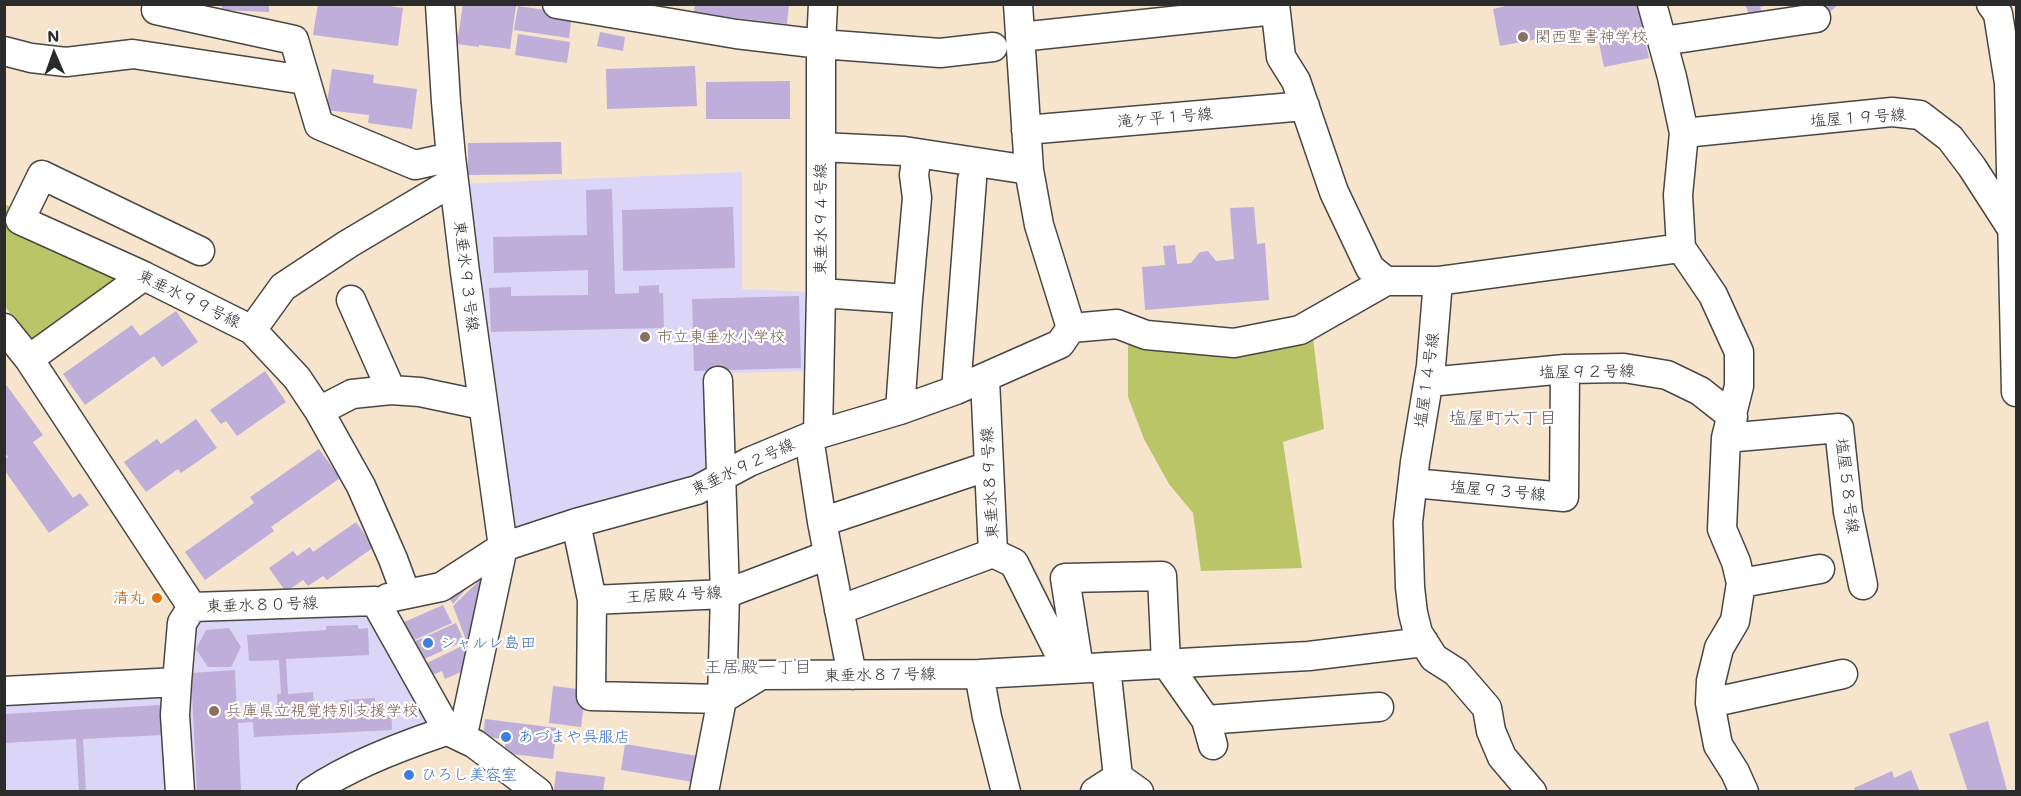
<!DOCTYPE html>
<html>
<head>
<meta charset="utf-8">
<style>
	body { margin:0 }
	#map { position:relative; width:2021px; height:796px; overflow:hidden; background:#f6e4cc; font-family:Mali,sans-serif }
	canvas { display:block }
	.frame { position:absolute; inset:0; border:6px solid #2b2b2b; pointer-events:none }
	.north { position:absolute; left:24px; top:24px; width:60px; height:60px; -webkit-text-stroke:4px #fff; paint-order:stroke; rotate:358deg; font-size:16px; font-weight:700; line-height:24px; text-align:center; color:#2b2b2b }
	.north::after { content:''; display:block; margin:auto; width:21px; height:27px; background:#2b2b2b; clip-path:polygon(50% 0,100% 100%,50% 72%,0 100%) }
</style>
</head>
<body>
<div id="map">
<canvas width="2021" height="796"></canvas>
<div class="frame"></div>
<div class="north">N</div>
</div>
<script>
const ctx = document.querySelector('canvas').getContext('2d');
ctx.lineJoin = 'round';
function fillPath(path, color) {
  ctx.fillStyle = color;
  ctx.fill(path, 'evenodd');
}
function trace(path, color, width, dash) {
  ctx.strokeStyle = color;
  ctx.lineWidth = width;
  ctx.lineCap = dash ? 'butt' : 'round';
  ctx.setLineDash(dash || []);
  ctx.stroke(path);
}
function write(font, color, halo, rows, align = 'center') {
  ctx.font = font + ' Mali,"Klee One",sans-serif';
  ctx.lineWidth = 4.5;
  ctx.setLineDash([]);
  ctx.textBaseline = 'middle';
  ctx.strokeStyle = halo;
  ctx.fillStyle = color;
  for (const [text, x, y, turn = 0] of rows) {
    ctx.save();
    ctx.translate(x, y);
    ctx.rotate((+turn || 0) * Math.PI / 180);
    ctx.textAlign = isNaN(turn) ? turn : align;
    if (halo) ctx.strokeText(text, 0, 0);
    ctx.fillText(text, 0, 0);
    ctx.restore();
  }
}
fillPath(new Path2D(`
	M742,172v117l67,3 1,79 -86,2v89l-37,23 -179,48 -48,-349z
	M369,612l63,113 -142,66 -285,1v-95l178,-11 8,-66z`), '#dbd6f7');
fillPath(new Path2D(`
	M4,204l11,5 111,67 -96,66 -25,-36z
	M1313,338l11,91 -41,13 19,126 -101,3 -8,-58 -24,-29 -25,-45 -16,-42v-55l87,14 41,-3z`), '#b9c567');
fillPath(new Path2D(`
	M222,4h47v8l-47,-2z
	M318,4h59l26,4 -5,38 -85,-11z
	M463,4l53,2 -6,43 -31,-4v2l-22,-3z
	M695,4h94l-2,20 -93,-11z
	M1514,4h124l11,54 -45,9 -8,-39 -96,18 -7,-37z
	M1745,4l21,1 -6,2 2,5 -12,5z
	M1816,4h23l-14,12z
	M518,6l54,8 -3,24 -55,-8z
	M600,32l25,5 -2,14 -26,-5z
	M518,34l52,8 -3,21 -52,-8z
	M695,66l2,40 -90,3 -1,-40z
	M332,69l42,6 -1,8 44,6 -5,40 -44,-6 1,-8 -43,-5z
	M790,81v38h-84v-37z
	M561,142l1,32 -94,1v-32z
	M612,189l3,105 24,-1v-7l20,-1v8h4l1,35 -173,4 -2,-44 22,-1v9l77,-1v-25l-94,3 -1,-36 94,-2 -1,-45z
	M733,207l2,61 -112,3 -1,-61z
	M1254,207l3,37 8,-1 4,57 -124,10 -3,-43 23,-2 -2,-19 12,-1 2,19 14,-1 9,-11 8,-1 8,10 18,-2 -4,-51z
	M799,296l2,72 -107,3 -2,-72z
	M176,311l22,31 -36,25 -8,-11 -69,49 -22,-31 69,-49 8,11z
	M265,371l21,31 -49,34 -11,-15 -5,3 -11,-14z
	M4,382l39,53 -10,7 40,56 7,-5 9,12 -40,28 -44,-62v-12l3,-2 -4,-5z
	M196,419l21,29 -36,25 -3,-4 -32,23 -22,-30 33,-23 4,5z
	M319,449l21,29 -69,49 3,4 -69,49 -20,-28 69,-49 -4,-6z
	M356,522l18,25 -47,33 -4,-4 -15,10 -5,-6 -17,12 -17,-24 24,-17 4,5 13,-9 3,5z
	M485,575l-17,70 -15,-39z
	M462,582l4,7 -13,15 -7,-12z
	M443,605l9,18 -42,19 -8,-19z
	M456,623l8,18 -44,20 -9,-18z
	M358,625v4l10,-1 1,27 -83,4 2,35 25,-2 1,18 31,-2 -1,-8 31,-2v9l16,-1 1,24 -138,7 -1,-15 -15,1 3,69h-44l-6,-119 44,-3 2,43 41,-1 -1,-18h4l-2,-34 -30,1 -2,-26 79,-5v-4z
	M229,628l12,19 -10,20h-23l-12,-18 10,-19z
	M462,646l10,21 -27,12 -3,-8 -12,5 -5,-12z
	M553,686l33,4 -5,37 -32,-4z
	M161,705l2,30 -80,4 3,53h-7l-3,-53 -72,4v-29z
	M485,719l72,9 -4,31 -49,-6 2,-14 -23,-2z
	M1988,721l19,69 -5,2h-34l-19,-58z
	M625,744l73,12 -5,26 -72,-12z
	M1911,770l9,22h-64l-2,-4 38,-17 2,7z
	M556,771l49,6 -2,15 -49,-2z`), '#beaed9');
const minor = new Path2D(`
	M157,4l-1,6 138,30 25,85 96,40 36,-8
	M557,4l179,30 85,10 119,9 53,-6
	M1018,4l11,166 10,55 32,103
	M1275,4l6,53 15,24 38,111 36,76 16,13h52l-7,85 -16,96 -7,60 2,65 3,26 5,20 16,25 22,14 31,36 4,23 11,26 30,35
	M1652,4l20,73 12,56 -6,62 3,53
	M1991,4l7,10 11,69 7,309
	M1020,37l255,-27
	M1663,41l153,-23
	M4,51l27,7 35,4 67,-8 172,26
	M1026,130l279,-24
	M1684,133l208,-21 28,3 30,23 22,29 40,62
	M821,147l83,4 125,19
	M1681,248l32,47 26,57v34l-13,52 -4,91 14,33 5,21 -6,38 -16,27 -8,33 -1,22 8,42 17,27 9,20
	M200,251l-158,-76 -22,45 124,56 108,54 45,48 22,33 42,75 32,73 13,35
	M1438,281l243,-33
	M821,293l87,6 -8,111
	M908,299l9,-101 -3,-23 3,-22
	M351,300l40,90
	M4,328l25,31 163,248 183,-6 73,130 27,13 63,48
	M1071,328l46,-4 29,11 88,8 66,-13 86,-49
	M252,330l31,-43 65,-43 106,-63
	M29,359l115,-83
	M985,379l8,174 21,10 53,106
	M1429,382l136,-13 59,-1 43,7 33,16 33,26
	M956,390l16,-210
	M319,411l33,-17 39,-4 29,2 62,13
	M818,434l3,-141v-249l2,-40
	M809,437l13,85 30,153
	M1726,438l113,-10 9,84 15,73
	M1413,483l151,14 1,-128
	M822,522l167,-56
	M576,523l16,77 133,-6 103,-39
	M1741,583l79,-14
	M388,598l53,-11 62,-40 73,-24 121,-33 52,-28 60,-25 91,-27 56,-20 104,-46 11,-16
	M592,600l-1,96 131,3 3,-105 -7,-213
	M839,610l154,-57
	M1166,663l40,57 173,-13
	M1106,667l12,110
	M1079,668l-14,-90 97,-2 4,87
	M979,674l8,43 19,75
	M4,691l173,-9
	M1710,703l133,-29
	M1206,720l7,25
	M1118,777l21,15
	M180,792l-5,-77 2,-33 5,-59 10,-16
	M311,792c41,-28 106,-52 154,-67l38,-178 -38,-275 -14,-115 -5,-55 -6,-98
	M704,792l18,-93 39,-24 218,-1 330,-18 115,-14
	M1095,792l23,-15`);
trace(minor, '#494743', 31);
trace(minor, '#fff', 28);
for (const [x, y, r, color] of [
	[1523,37,6,"#8d6e63"],
	[645,337,6,"#8d6e63"],
	[157,598,6,"#e8710a"],
	[428,643,6,"#3f7fe0"],
	[214,711,6,"#8d6e63"],
	[506,737,6,"#3f7fe0"],
	[409,775,6,"#3f7fe0"]
]) {
  const dot = new Path2D();
  dot.arc(x, y, r, 0, 2 * Math.PI);
  ctx.fillStyle = color;
  ctx.fill(dot);
  trace(dot, '#fff', 2);
}
write('16px', '#785e54', '#fff', [
	["関西聖書神学校",1535,37],
	["市立東垂水小学校",657,337],
	["兵庫県立視覚特別支援学校",226,711]
], 'left');
write('16px', '#2b2b2b', '#fff', [
	["滝ケ平１号線",1165,118,-5],
	["塩屋１９号線",1858,118,-4],
	["東垂水９４号線",821,219,-90],
	["東垂水９３号線",466,276,83],
	["東垂水９９号線",189,299,26],
	["塩屋９２号線",1587,372,-1],
	["塩屋１４号線",1427,380,-82],
	["東垂水９２号線",743,467,-25],
	["東垂水８９号線",990,483,-93],
	["塩屋５８号線",1847,486,83],
	["塩屋９３号線",1498,491,5],
	["王居殿４号線",674,595,-3],
	["東垂水８０号線",262,605,-2],
	["東垂水８７号線",880,675,-1]
]);
write('16px', '#c56008', '#fff', [
	["清丸",145,598]
], 'right');
write('16px', '#366cbe', '#fff', [
	["シャルレ島田",440,643],
	["あづまや呉服店",518,737],
	["ひろし美容室",421,775]
], 'left');
write('18px', '#5e5968', '#fff', [
	["塩屋町六丁目",1503,418],
	["王居殿一丁目",758,667]
]);
</script>
</body>
</html>
